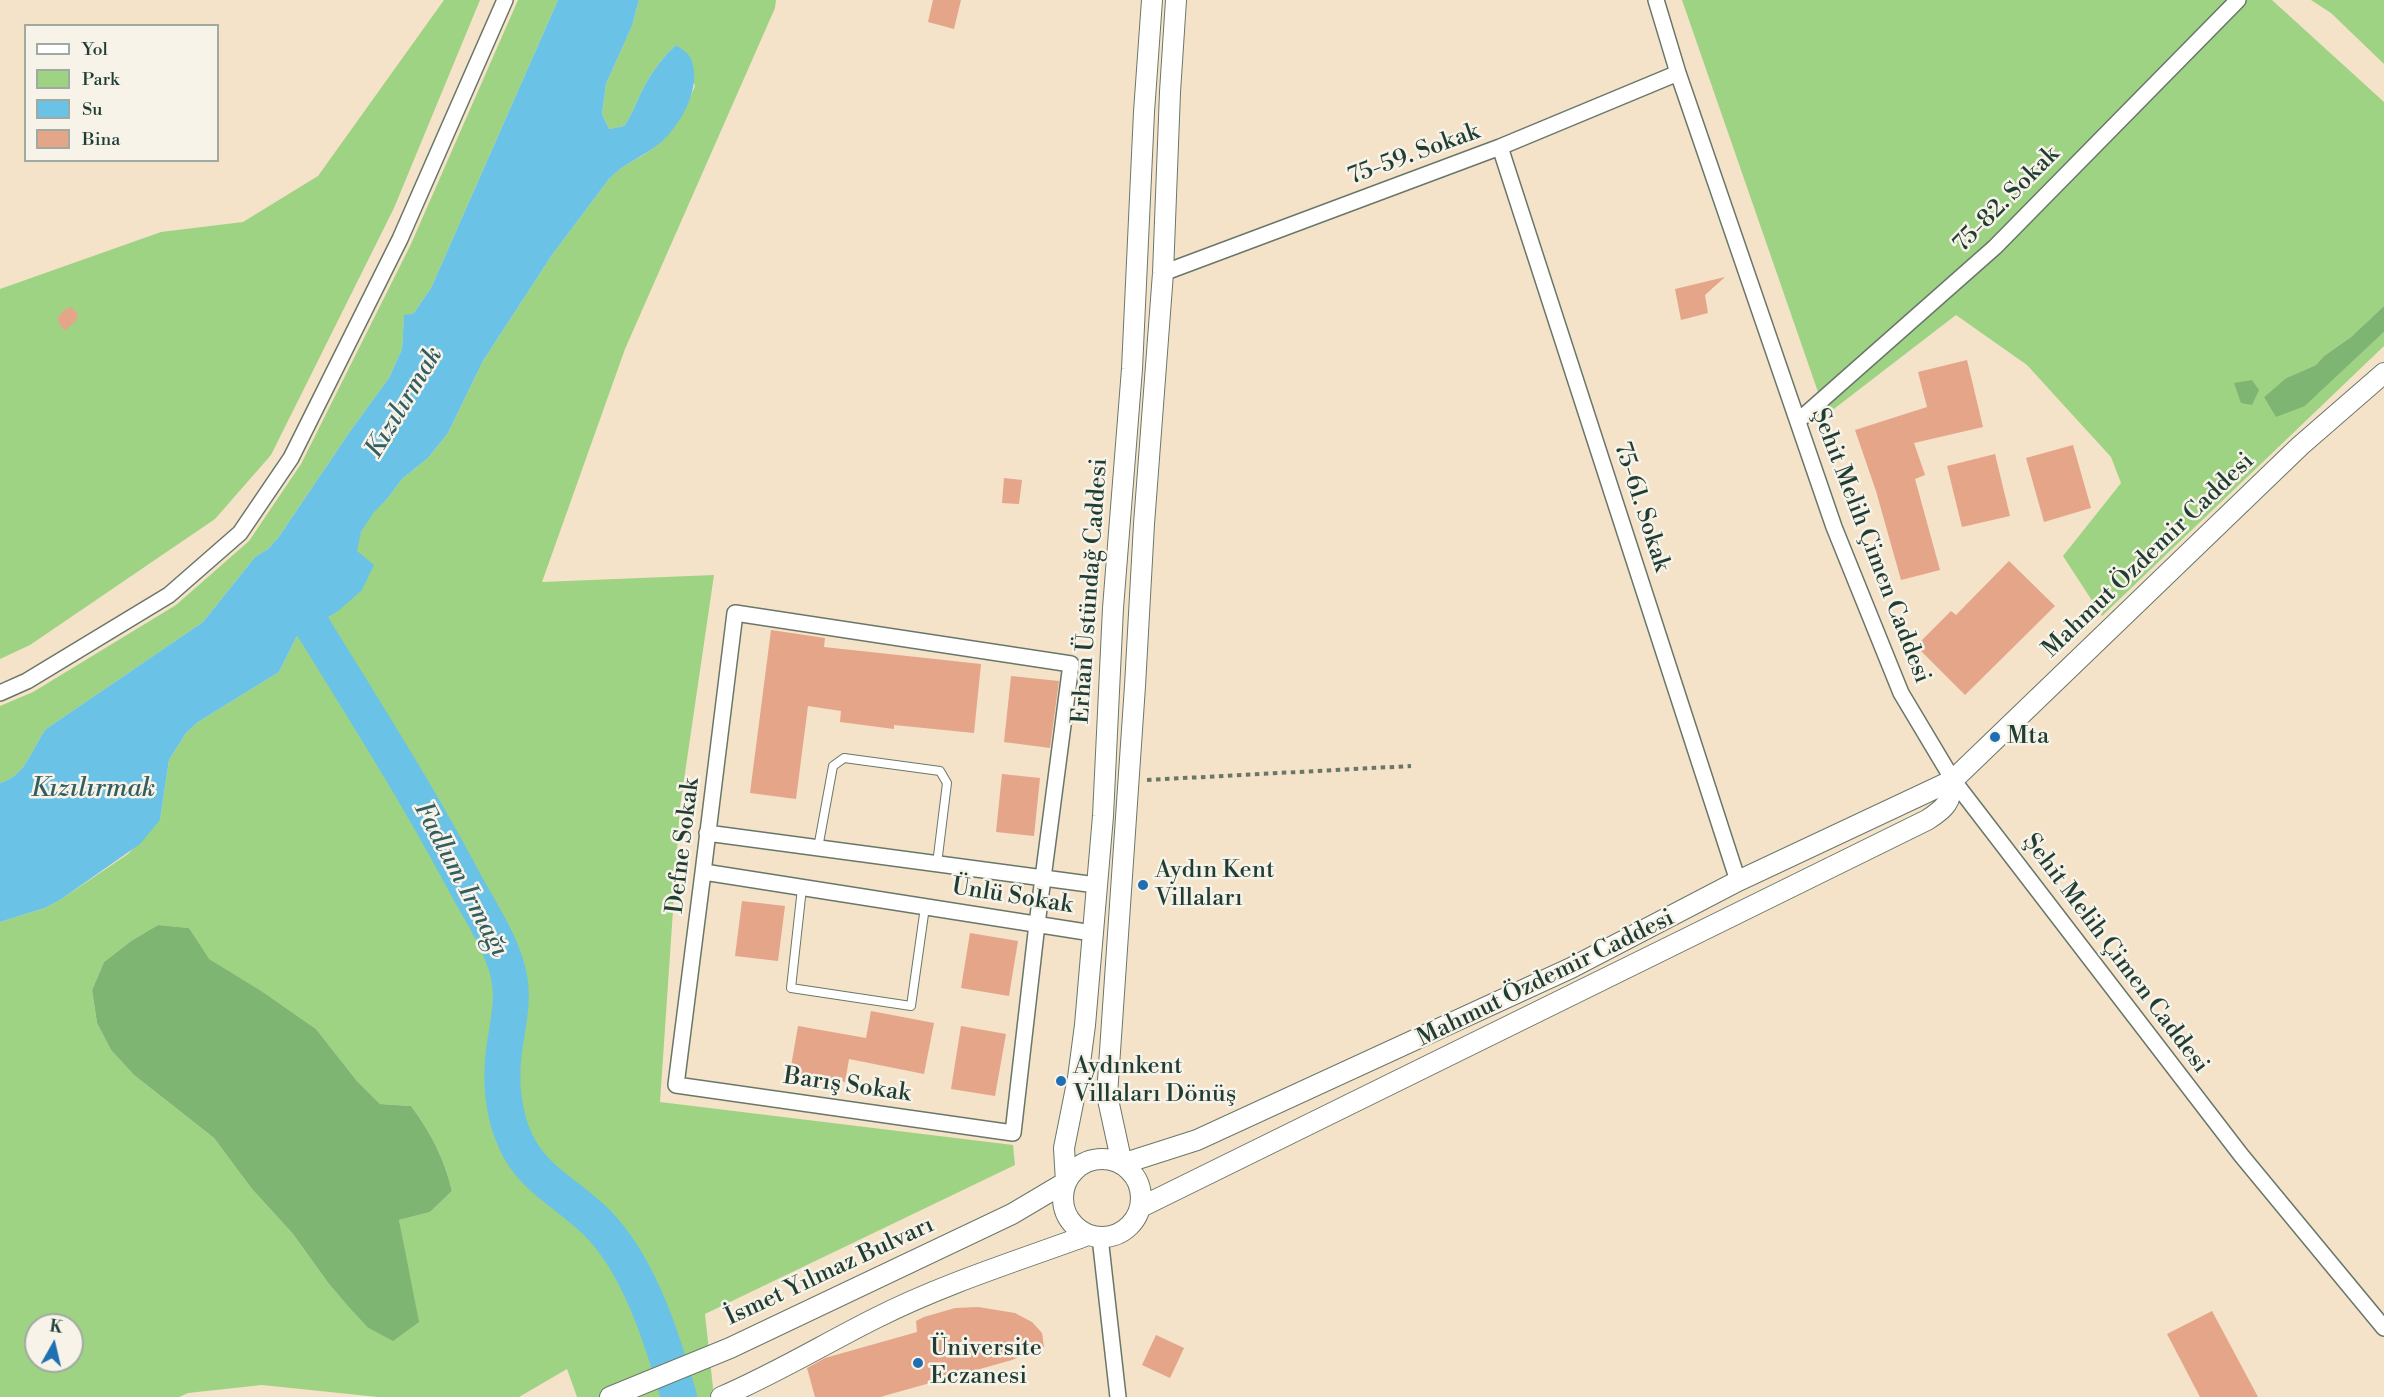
<!DOCTYPE html>
<html>
<head>
<meta charset="utf-8">
<style>
	body { margin:0 }
	#map { position:relative; width:2384px; height:1397px; overflow:hidden; background:#f4e2c9; font-family:"Libre Bodoni",serif }
	canvas { display:block }
	.legend { position:absolute; left:24px; top:24px; width:195px; height:138px; box-sizing:border-box; background:#f7f3e8; border:2px solid #a1aaa0; margin:0; padding:8px 10px; list-style:none; font-size:18px; color:#1f3d34 }
	.legend li { display:flex; align-items:center; gap:12px; height:30px }
	.legend b { width:30px; border:2px solid #a1aaa0 }
	.north { position:absolute; left:24px; top:1313px; width:60px; height:60px; box-sizing:border-box; background:#f7f3e8; border:2px solid #a1aaa0; border-radius:50%; rotate:8deg; font-size:16px; font-weight:700; line-height:24px; text-align:center; color:#1f3d34 }
	.north::after { content:''; display:block; margin:auto; width:21px; height:27px; background:#1f6fb2; clip-path:polygon(50% 0,100% 100%,50% 72%,0 100%) }
</style>
</head>
<body>
<div id="map">
<canvas width="2384" height="1397"></canvas>
<ul class="legend">
<li><b style="height:8px;background:#fff"></b>Yol</li>
<li><b style="height:16px;background:#9ed384"></b>Park</li>
<li><b style="height:16px;background:#6ac2e7"></b>Su</li>
<li><b style="height:16px;background:#e5a589"></b>Bina</li>
</ul>
<div class="north">K</div>
</div>
<script>
const ctx = document.querySelector('canvas').getContext('2d');
ctx.lineJoin = 'round';
function fillPath(path, color) {
  ctx.fillStyle = color;
  ctx.fill(path, 'evenodd');
}
function trace(path, color, width, dash) {
  ctx.strokeStyle = color;
  ctx.lineWidth = width;
  ctx.lineCap = dash ? 'butt' : 'round';
  ctx.setLineDash(dash || []);
  ctx.stroke(path);
}
function write(font, color, halo, rows, align = 'center') {
  ctx.font = font + ' "Libre Bodoni",serif';
  ctx.lineWidth = 5;
  ctx.setLineDash([]);
  ctx.textBaseline = 'middle';
  ctx.strokeStyle = halo;
  ctx.fillStyle = color;
  for (const [text, x, y, turn = 0] of rows) {
    ctx.save();
    ctx.translate(x, y);
    ctx.rotate((+turn || 0) * Math.PI / 180);
    ctx.textAlign = isNaN(turn) ? turn : align;
    if (halo) ctx.strokeText(text, 0, 0);
    ctx.fillText(text, 0, 0);
    ctx.restore();
  }
}
fillPath(new Path2D(`
	M444,0h36l-86,208 -123,247 -56,64 -185,126 -30,14v-370l161,-57 82,-10 75,-46z
	M518,0h40l-127,288 -18,26 -9,2 -2,33 -13,29 -38,52 -73,108 -10,11 -13,8 -52,65 -157,107c-15,20 -19,46 -46,54v-77l33,-14 143,-87 73,-64 52,-77 110,-220z
	M639,0h137l-1,8 -150,341 -83,233 172,-7 -34,232 -20,295 353,43 2,20 -310,149 9,83h-137l-10,-28 -48,28h-141l-116,-12 -74,8 -9,4h-179v-475l45,-14 15,-8 68,-46 32,-34 9,-60 17,-27 12,-11 81,-50 18,-36 40,-24 24,-80 13,-21 13,-12 15,-20 26,-21 20,-25 35,-72 69,-106 57,-76c12,-13 25,-18 39,-27 23,-15 37,-42 47,-66l-19,-41c-12,11 -22,24 -30,38 -8,14 -12,29 -22,43l-15,3 -7,-15 4,-30 26,-58zM158,925l31,3 19,31 55,33 53,37 41,52 23,23 31,2c20,27 33,52 41,85l-22,21 -31,8 5,31 -37,76 -38,-43 -36,-50 -41,-45 -38,-51 -80,-63 -23,-25 -14,-27 -5,-33 12,-28 27,-21zM36,1325h36v36h-36z
	M1682,0h590l112,102v204l-33,31 -27,19 -8,9 -30,13 -22,19 41,9 79,-74v14l-282,270 -39,-60 58,-73 -10,-26 -84,-92 -71,-50 -130,100z
	M2311,0h73v64l-53,-51z`), '#9ed384');
fillPath(new Path2D(`
	M2384,306v26l-79,74 -29,11 -12,-20 22,-19 30,-13 8,-9 27,-19z
	M2252,380l7,10 -7,15 -11,-2 -7,-20z
	M158,925l31,3 20,31 54,33 53,37 41,52 23,23 31,2c20,27 33,52 41,85l-22,21 -31,8 20,102 -26,19 -26,-14 -19,-21 -19,-22 -36,-50 -41,-45 -38,-51 -80,-63 -23,-25 -14,-27 -5,-33 12,-28 27,-21z`), '#7eb572');
fillPath(new Path2D(`
	M558,0h81l-7,26 -26,58 -4,30 7,15 15,-3c10,-14 14,-29 22,-43 8,-14 18,-27 30,-38 4,3 11,7 14,12 14,27 -9,69 -31,87 -16,13 -35,19 -50,35l-57,76 -69,106 -35,72 -20,25 -26,21 -15,20 -13,13 -13,20 -4,19 17,14 -12,25 -25,22 -40,24 -18,36 -81,50 -12,11 -17,27 -9,60 -20,24 -80,56 -15,8 -45,14v-139c27,-8 31,-34 46,-54l157,-107 52,-65 13,-8 10,-11 73,-108 38,-52 13,-29 2,-34 9,-1 18,-26z`), '#6ac2e7');
trace(new Path2D(`
	M291,591c57,94 117,186 169,283 15,29 36,59 46,91 10,30 2,56 -2,86 -4,30 -1,64 12,91 18,40 59,55 87,87 39,44 60,113 76,168`), '#6ac2e7', 36);
fillPath(new Path2D(`
	M933,0h28l-7,29 -26,-7z
	M1725,277l-20,18 3,18 -27,7 -6,-31z
	M71,307l7,7 -2,7 -12,10 -7,-12 6,-8z
	M1967,360l16,67 -69,16 11,32 -10,4 25,91 -39,10 -25,-89 -21,-61 72,-23 -9,-35z
	M2073,445l18,63 -47,14 -18,-64z
	M1995,454l15,62 -48,11 -15,-61z
	M1004,478l18,2 -3,24 -17,-1z
	M2009,561l46,45 -90,89 -49,-49 35,-35 5,4z
	M771,630l54,8 -1,9 157,17 -7,69 -80,-8v4l-54,-7 1,-11 -33,-5 -12,93 -46,-6z
	M1011,676l48,5 -9,67 -46,-6z
	M1002,774l38,4 -6,58 -38,-4z
	M742,901l43,5 -7,55 -43,-5z
	M970,933l48,8 -9,55 -48,-8z
	M871,1011l63,12 -10,51 -75,-15 -4,23 -55,-10 8,-46 68,12z
	M961,1026l45,8 -11,62 -44,-7z
	M978,1307l37,6 17,9 10,11 2,14 -32,13 -132,37h-65l-8,-29 18,-10 92,-26 -1,-11 8,-4 31,-9z
	M2212,1311l46,86h-58l-33,-63z
	M1156,1335l28,13 -14,30 -28,-13z`), '#e5a589');
const service = new Path2D(`
	M818,848l15,-82 11,-8 96,13 7,12 -10,81
	M802,888l-11,100 120,18 14,-99`);
const minor = new Path2D(`
	M1656,0l22,73 156,454 67,166 52,87 288,375 143,173
	M1500,147l238,734
	M1163,273l337,-126 178,-74
	M1798,421l197,-174 243,-247
	M735,613l336,51 -34,260 -24,209 -337,-48c21,-157 39,-315 59,-472z
	M0,693l27,-12 142,-86 71,-62 51,-75 109,-219 105,-239
	M707,833l389,52
	M704,872l388,61
	M1100,1237l18,160`);
const tertiary = new Path2D(`
	M1063 1198a39 39 0 1 1 78 0a39 39 0 1 1-78 0Z
	M1122,1164l75,-24 374,-172 167,-87 215,-101 347,-334 84,-73
	M1122,1164l-15,-69 28,-409 9,-162 19,-251 7,-181 6,-92
	M1066,1182l-2,-34 14,-70 7,-53 18,-209 10,-208 19,-239 12,-257 8,-112
	M1141,1207l786,-387c19,-12 24,-18 26,-40
	M610,1397l120,-49 282,-134 54,-32
	M721,1397c54,-23 103,-53 155,-79 67,-34 141,-57 212,-83`);
trace(service, '#6a7768', 10);
trace(minor, '#6a7768', 18);
trace(tertiary, '#6a7768', 22);
trace(new Path2D(`
	M1147,780l264,-14`), '#6a7768', 4, [4.5, 4.5]);
trace(service, '#fff', 8);
trace(minor, '#fff', 15);
trace(tertiary, '#fff', 20);
for (const [x, y, r, color] of [
	[1995,737,6,"#1f6fb2"],
	[1143,885,6,"#1f6fb2"],
	[1061,1081,6,"#1f6fb2"],
	[918,1363,6,"#1f6fb2"]
]) {
  const dot = new Path2D();
  dot.arc(x, y, r, 0, 2 * Math.PI);
  ctx.fillStyle = color;
  ctx.fill(dot);
  trace(dot, '#f7f3e8', 2);
}
write('24px', '#1f3d34', '#f7f3e8', [
	["75-59. Sokak",1414,155,-20],
	["75-82. Sokak",2007,200,-45],
	["75-61. Sokak",1641,507,72],
	["Şehit Melih Çimen Caddesi",1870,546,69],
	["Mahmut Özdemir Caddesi",2149,556,-44],
	["Erhan Üstündağ Caddesi",1091,591,-86],
	["Defne Sokak",684,846,-83],
	["Ünlü Sokak",1012,897,9],
	["Şehit Melih Çimen Caddesi",2115,954,53],
	["Mahmut Özdemir Caddesi",1546,979,-26],
	["Barış Sokak",847,1086,8],
	["İsmet Yılmaz Bulvarı",830,1272,-25]
]);
write('24px', '#1f3d34', '#f7f3e8', [
	["Mta",2007,737],
	["Aydın Kent",1155,871],
	["Villaları",1155,899],
	["Aydınkent",1073,1067],
	["Villaları Dönüş",1073,1095],
	["Üniversite",930,1349],
	["Eczanesi",930,1377]
], 'left');
write('italic 26px', '#325e61', '#f7f3e8', [
	["Kızılırmak",405,403,-59],
	["Kızılırmak",93,790],
	["Fadlum Irmağı",460,880,62]
]);
</script>
</body>
</html>
